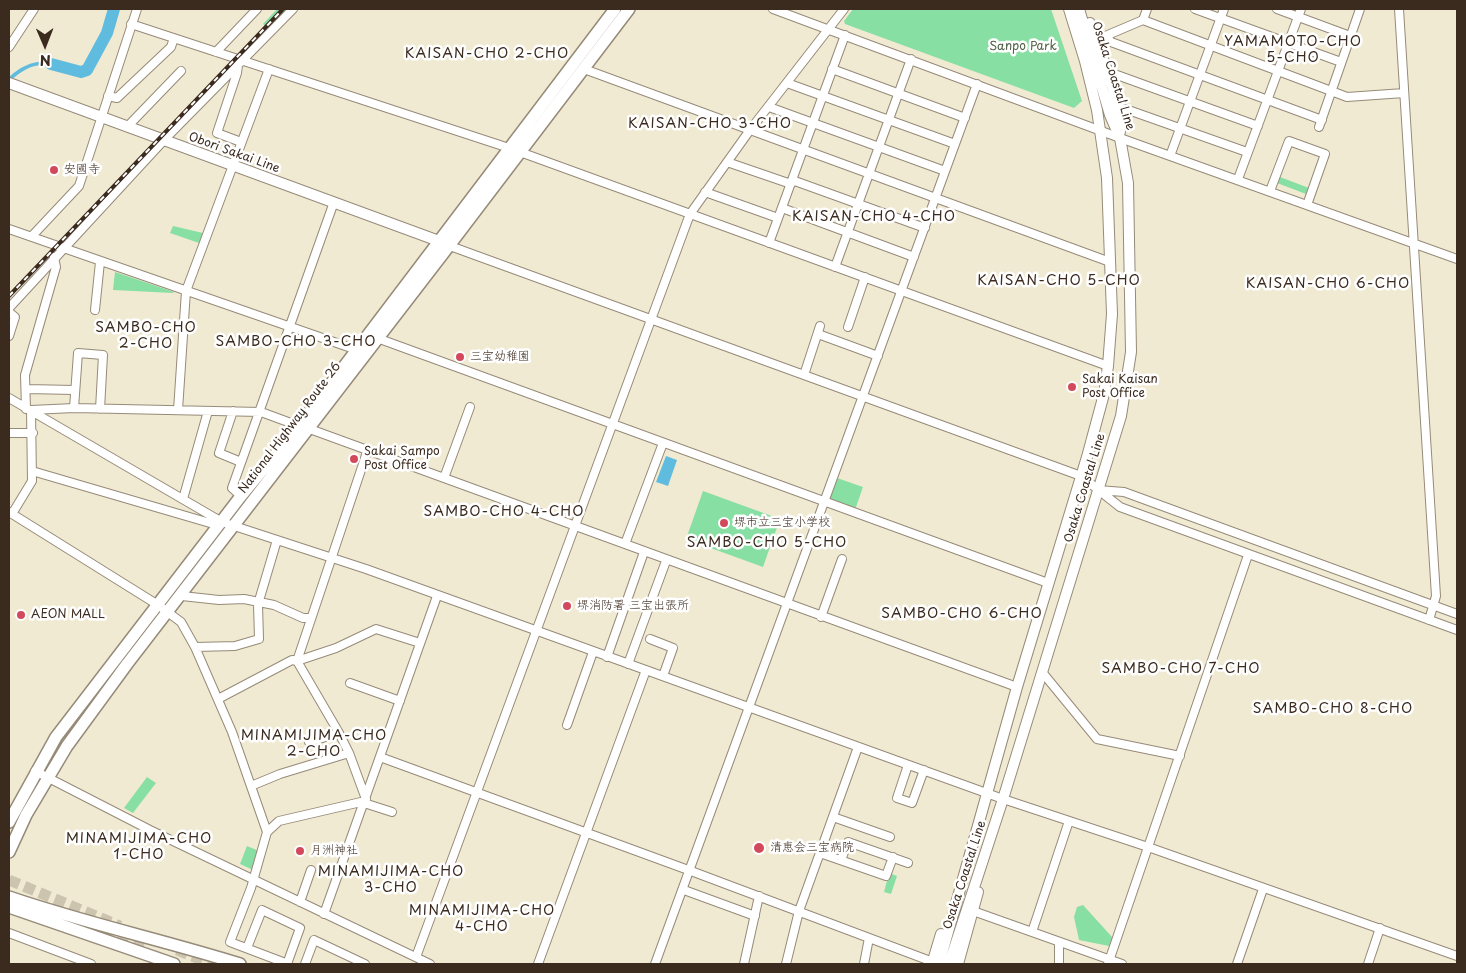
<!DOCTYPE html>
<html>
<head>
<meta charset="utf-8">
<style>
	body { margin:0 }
	#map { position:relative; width:1466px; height:973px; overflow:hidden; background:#f1ead3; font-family:"Playpen Sans",sans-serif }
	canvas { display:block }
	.frame { position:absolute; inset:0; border:10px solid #3b2a1e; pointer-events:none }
	.north { position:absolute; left:20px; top:20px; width:50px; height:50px; -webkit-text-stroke:4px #fff; paint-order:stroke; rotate:179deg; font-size:14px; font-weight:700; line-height:20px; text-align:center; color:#3b2a1e }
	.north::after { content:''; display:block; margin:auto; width:18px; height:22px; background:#3b2a1e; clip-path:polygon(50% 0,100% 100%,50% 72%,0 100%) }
</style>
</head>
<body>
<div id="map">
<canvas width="1466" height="973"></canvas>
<div class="frame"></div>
<div class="north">N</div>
</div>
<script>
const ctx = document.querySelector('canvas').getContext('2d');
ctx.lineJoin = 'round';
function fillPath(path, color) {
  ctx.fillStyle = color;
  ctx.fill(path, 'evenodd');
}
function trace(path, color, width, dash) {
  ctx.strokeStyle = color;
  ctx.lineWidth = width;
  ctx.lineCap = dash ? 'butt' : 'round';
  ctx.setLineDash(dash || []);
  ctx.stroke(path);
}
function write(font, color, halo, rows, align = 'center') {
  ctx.font = font + ' "Playpen Sans","Klee One",sans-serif';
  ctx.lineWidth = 5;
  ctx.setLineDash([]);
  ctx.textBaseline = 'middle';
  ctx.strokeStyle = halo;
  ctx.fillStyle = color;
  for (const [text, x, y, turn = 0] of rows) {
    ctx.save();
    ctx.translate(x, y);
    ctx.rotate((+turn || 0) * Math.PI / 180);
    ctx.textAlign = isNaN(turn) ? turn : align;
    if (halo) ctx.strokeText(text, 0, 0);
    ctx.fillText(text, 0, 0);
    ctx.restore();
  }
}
fillPath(new Path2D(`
	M277,9h11l-20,20 -5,-5z
	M853,9h198l31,92 -8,7 -229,-84 -1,-3z
	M1280,177l29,11 -3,6 -29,-11z
	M173,226l30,7 -4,10 -29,-10z
	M115,272l59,20 -1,1 -60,-3z
	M837,478l26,9 -8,23 -24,-9 -1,-3z
	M703,491l77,28 -17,48 -77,-28z
	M147,777l9,6 -23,30 -9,-5z
	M247,846l12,5 -6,19 -13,-6z
	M889,873l8,3 -6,18 -7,-2z
	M1083,905l30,33 -4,8 -30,-6 -5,-23 3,-10z`), '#88dfa3');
fillPath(new Path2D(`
	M46,61l22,6 -2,3c-28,-8 -35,-7 -57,12v-5c11,-10 21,-15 37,-16z
	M666,456l11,4 -9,26 -12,-4z`), '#60bcde');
trace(new Path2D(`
	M51,64l30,8 6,-2 20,-37 7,-24`), '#60bcde', 12);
trace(new Path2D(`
	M9,880l111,46
	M87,925l57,24
	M177,950l35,14`), '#cdc4af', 11, [11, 5.5]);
const minor = new Path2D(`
	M773,9l347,129 337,121
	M1195,9l146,53
	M1277,9l73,27
	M1399,9l37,587 -7,24
	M1143,20l204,77 57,-4
	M131,24l378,124 599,218
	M1106,36l5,6 211,78
	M1103,37l40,-17 4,-11
	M9,47l25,-38
	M216,52l41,-43
	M238,65l-1,8 -20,60 24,9
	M584,69l526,193
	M832,69l133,49
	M1109,75h8l141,51
	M787,83l168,61
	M108,96l9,2 54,-51 3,-9
	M1117,106l130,46
	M769,107l176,64
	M127,127l54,-56
	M1319,127l41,-118
	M1170,156l54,-147
	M727,162l64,22
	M1238,179l63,-170
	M792,180l133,48
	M1270,191l19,-50 36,13 -18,51
	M705,192l73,26
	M782,208l132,49
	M9,229l348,121
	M32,236l47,-50 58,-177
	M769,243l76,-208
	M450,246l631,230 39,31 337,123
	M835,267l76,-208
	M9,308l155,-168 129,-131
	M95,310l5,-48
	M9,312l6,5 -6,19
	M848,327l17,-50
	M818,334l60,22
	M377,338l671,245
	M804,375l16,-49
	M26,389l49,1
	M9,398l213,124 144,47 637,230 145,48 309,109
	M74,408l4,-55 25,2 -3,54
	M26,409l-1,-34 31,-108 -2,-10
	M178,410l8,-119 83,-222
	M233,411l-14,42 22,9
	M307,428l710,259
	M9,433h24
	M32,471l178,52 12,-1
	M444,478l26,-71
	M1098,490l26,2 333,122
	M241,496l-9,-8 102,-286
	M183,499l25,-88
	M9,512l149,93 23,17 14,25 37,85 35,100 -16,56 -21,54 58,22
	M12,514l20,-33 -1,-71 43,-2 187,4 38,14
	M625,544l38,-101
	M182,596l37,4 25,-1 30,6 29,13h7
	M821,617l21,-58
	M650,639l23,9 -10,28
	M195,647l40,-1 24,-7 -1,-35 19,-64
	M607,657l37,-105
	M628,664l38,-103
	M1042,672l55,67 83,17
	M350,683l50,18
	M218,699l74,-39 5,1 39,-13 40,-19 44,14
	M567,725l26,-73
	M309,742l30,-9
	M380,757l311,114 242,91
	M908,765l-11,33 15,5 12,-33
	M35,771l115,59 280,134
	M251,786l29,-12 69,-21
	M366,799l-17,-46 -10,-20 -42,-72 71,-212
	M833,817l57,20
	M267,832l12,-11 82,-19 31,10
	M820,853l66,23 7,-19
	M841,860l7,-18 60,21
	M684,890l71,26
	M300,902l11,-32
	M973,911l149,53
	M324,914l113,-318
	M1032,932l37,-111
	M9,933l82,31
	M1059,942v22
	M247,948l15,-38 38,18 -13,36
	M416,957l274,-743 60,-84 94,-121
	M305,964l9,-24 51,24
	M538,964l108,-294
	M655,964l322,-880
	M744,964l15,-68
	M786,964l13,-53 59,-164
	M864,964l5,-26
	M1108,964l140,-409
	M1237,964l26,-75
	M1368,964l12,-36`);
const major = new Path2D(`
	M1090,23c12,35 29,71 30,109
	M9,83l438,161
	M932,964l9,-30
	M939,964l78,-277 70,-230 17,-63 4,-28 4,-52 -5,-136 -10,-68 -12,-49 -16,-52
	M949,964l54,-165 118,-383 10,-64 -3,-169 -8,-45 -10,-23 -31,-106
	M958,964l20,-72`);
const highway = new Path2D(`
	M9,822l47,-85 185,-241 58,-70 316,-417
	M9,852l17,-37 41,-69 60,-82 315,-409 187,-246
	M9,897c76,26 154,43 231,67
	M9,907l165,57`);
trace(minor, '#968a78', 10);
trace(major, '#968a78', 12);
trace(highway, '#968a78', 14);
trace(minor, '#fff', 8);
trace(major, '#fff', 10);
trace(highway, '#fff', 11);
const rail = new Path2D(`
	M9,296l274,-287`);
trace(rail, '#3b2a1e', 4);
trace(rail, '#fff', 2, [5.5]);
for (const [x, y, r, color] of [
	[54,170,5,"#d1495b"],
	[460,357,5,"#d1495b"],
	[1072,387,5,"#d1495b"],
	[354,459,5,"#d1495b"],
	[724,523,5,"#d1495b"],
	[567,606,5,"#d1495b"],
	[21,615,5,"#d1495b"],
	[759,848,6,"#d1495b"],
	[300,851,5,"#d1495b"]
]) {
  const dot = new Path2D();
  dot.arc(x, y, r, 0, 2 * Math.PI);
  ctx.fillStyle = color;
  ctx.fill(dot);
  trace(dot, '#fff', 2);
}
write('12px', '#526046', '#fff', [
	["Sanpo Park",1023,47]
]);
write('12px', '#3b2a1e', '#fff', [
	["Osaka Coastal Line",1113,76,72],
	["Obori Sakai Line",234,153,20],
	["National Highway Route 26",290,428,-53],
	["Osaka Coastal Line",1085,488,-73],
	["Osaka Coastal Line",965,875,-72]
]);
write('12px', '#3b2a1e', '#fff', [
	["安國寺",64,170],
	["三宝幼稚園",470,357],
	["Sakai Kaisan",1082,380],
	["Post Office",1082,394],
	["Sakai Sampo",364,452],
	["Post Office",364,466],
	["堺市立三宝小学校",734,523],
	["堺消防署 三宝出張所",577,606],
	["AEON MALL",31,615],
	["清恵会三宝病院",770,848],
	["月洲神社",310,851]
], 'left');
ctx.letterSpacing = '1px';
write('14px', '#3b2a1e', '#fff', [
	["YAMAMOTO-CHO",1293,42],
	["5-CHO",1293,58],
	["KAISAN-CHO 2-CHO",487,54],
	["KAISAN-CHO 3-CHO",710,124],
	["KAISAN-CHO 4-CHO",874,217],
	["KAISAN-CHO 5-CHO",1059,281],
	["KAISAN-CHO 6-CHO",1328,284],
	["SAMBO-CHO",146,328],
	["2-CHO",146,344],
	["SAMBO-CHO 3-CHO",296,342],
	["SAMBO-CHO 4-CHO",504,512],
	["SAMBO-CHO 5-CHO",767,543],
	["SAMBO-CHO 6-CHO",962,614],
	["SAMBO-CHO 7-CHO",1181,669],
	["SAMBO-CHO 8-CHO",1333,709],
	["MINAMIJIMA-CHO",314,736],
	["2-CHO",314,752],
	["MINAMIJIMA-CHO",139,839],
	["1-CHO",139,855],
	["MINAMIJIMA-CHO",391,872],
	["3-CHO",391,888],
	["MINAMIJIMA-CHO",482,911],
	["4-CHO",482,927]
]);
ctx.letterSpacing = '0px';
</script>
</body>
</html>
